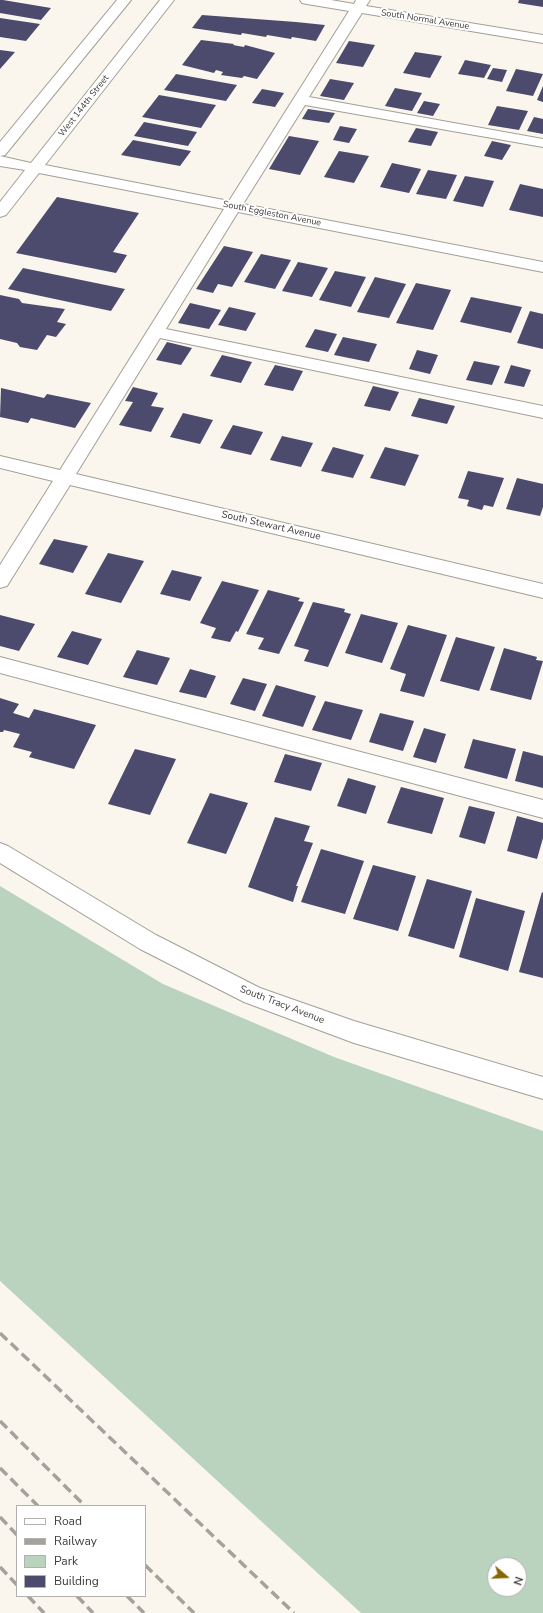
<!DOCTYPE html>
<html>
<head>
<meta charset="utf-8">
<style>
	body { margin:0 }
	#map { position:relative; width:543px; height:1613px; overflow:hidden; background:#faf6ee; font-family:"Nunito Sans",sans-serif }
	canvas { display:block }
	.legend { position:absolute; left:16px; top:1505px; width:130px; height:92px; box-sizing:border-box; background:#fff; border:1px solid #b2b1b0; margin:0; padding:5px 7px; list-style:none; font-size:12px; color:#3e3c39 }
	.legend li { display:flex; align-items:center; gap:8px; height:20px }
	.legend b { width:20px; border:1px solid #b2b1b0 }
	.north { position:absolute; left:487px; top:1557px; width:40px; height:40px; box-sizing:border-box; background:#fff; border:1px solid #b2b1b0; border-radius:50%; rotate:109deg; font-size:11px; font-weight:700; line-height:16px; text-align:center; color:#3e3c39 }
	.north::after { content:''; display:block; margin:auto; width:14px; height:18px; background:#886703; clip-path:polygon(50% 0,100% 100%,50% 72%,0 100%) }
</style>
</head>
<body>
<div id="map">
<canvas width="543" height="1613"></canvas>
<ul class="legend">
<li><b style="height:5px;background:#fff"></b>Road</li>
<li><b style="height:5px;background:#a5a29c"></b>Railway</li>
<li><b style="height:11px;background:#bad3be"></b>Park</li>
<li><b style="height:11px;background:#4c4b6d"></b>Building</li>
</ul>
<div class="north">N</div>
</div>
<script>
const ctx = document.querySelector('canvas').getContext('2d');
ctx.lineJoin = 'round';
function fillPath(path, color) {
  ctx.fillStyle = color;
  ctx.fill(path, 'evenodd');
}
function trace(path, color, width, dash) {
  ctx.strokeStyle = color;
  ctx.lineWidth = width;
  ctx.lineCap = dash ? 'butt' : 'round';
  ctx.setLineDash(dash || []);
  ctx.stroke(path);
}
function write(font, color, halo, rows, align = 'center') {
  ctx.font = font + ' "Nunito Sans",sans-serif';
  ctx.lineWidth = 4;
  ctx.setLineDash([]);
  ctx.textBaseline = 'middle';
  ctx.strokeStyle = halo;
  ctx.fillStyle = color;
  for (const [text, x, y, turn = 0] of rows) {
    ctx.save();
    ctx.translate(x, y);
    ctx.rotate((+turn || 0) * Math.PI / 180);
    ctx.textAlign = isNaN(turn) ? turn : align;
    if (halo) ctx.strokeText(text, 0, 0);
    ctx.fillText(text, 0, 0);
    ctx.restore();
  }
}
fillPath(new Path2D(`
	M0,886l163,98 171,73 209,74v482h-182l-361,-332zM495,1565h24v24h-24z`), '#bad3be');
fillPath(new Path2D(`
	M0,0h3l48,8 -10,12 -41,-7z
	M519,0h24v7l-25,-4z
	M202,15l94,7 29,3 -9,16 -24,-4 -1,2 -24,-4 -1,2 -24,-4 -1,2 -49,-7z
	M0,18l40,6 -14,17 -26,-4z
	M201,40l33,4 -1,1 11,2 1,-2 30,8 -18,26 -13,-3 -2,2 -21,-3 2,-3 -7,-2 -2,3 -32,-8z
	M349,41l26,4 -12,22 -27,-4z
	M0,50l15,2 -15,17z
	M415,52l27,4 -12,22 -27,-5z
	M465,60l26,5 -7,13 -26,-4z
	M493,68l14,2 -5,12 -15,-3z
	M516,69l27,5 -10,22 -27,-5z
	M176,74l61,11 -11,16 -62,-11z
	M330,79l24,4 -10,17 -24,-4z
	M543,86v16l-6,-2z
	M395,88l27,5 -10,18 -27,-5z
	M262,89l22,4 -9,14 -23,-4z
	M159,95l57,10 -15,23 -59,-11z
	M424,101l16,3 -7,12 -16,-3z
	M497,106l31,5 -9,19 -31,-5z
	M308,109l27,4 -6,10 -27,-4z
	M534,117l9,2v15l-16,-3z
	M144,122l53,10 -9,14 -54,-10z
	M340,126l17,3 -8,14 -16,-3z
	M416,128l22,4 -7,14 -23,-4z
	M289,136l30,5 -19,34 -31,-6z
	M133,140l58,11 -11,15 -59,-11z
	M492,141l19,4 -9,15 -18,-4z
	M339,151l30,5 -15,27 -30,-6z
	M392,163l29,6 -12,24 -29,-6z
	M428,170l29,5 -11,24 -30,-5z
	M465,176l29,5 -11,26 -30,-6z
	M520,184l23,5v28l-34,-7z
	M57,197l82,16 -26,39 14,3 -11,18 -100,-20z
	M224,246l29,6 -21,35 -14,-3 -5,9 -17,-4z
	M261,254l30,6 -16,29 -31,-7z
	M298,262l30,6 -16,29 -30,-6z
	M23,268l102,21 -14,22 -103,-22z
	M335,271l31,6 -15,30 -32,-7z
	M375,277l31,7 -17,34 -32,-6z
	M416,283l35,7 -18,40 -37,-7z
	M0,295l19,4 3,4 43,6 -8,13 9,2 -10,13 -9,-2 -10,15 -17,-3 -3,-4 -17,-4z
	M471,297l51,10 -11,26 -51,-11z
	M190,303l31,7 -12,19 -31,-6z
	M229,307l27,6 -10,18 -28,-6z
	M530,311l13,3v35l-26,-6z
	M315,329l22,5 -9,18 -23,-5z
	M343,337l34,7 -8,18 -35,-7z
	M167,342l25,6 -11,17 -25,-5z
	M417,350l21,5 -8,19 -21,-5z
	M222,355l30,7 -11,21 -31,-7z
	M474,361l26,5 -8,19 -26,-5z
	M275,365l28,6 -10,20 -29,-6z
	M511,365l20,5 -7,17 -20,-4z
	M373,386l26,6 -9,19 -26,-5z
	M133,387l25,6 -7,13 13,2 -13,24 -32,-7 14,-23 -8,-1z
	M1,388l43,10 3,-4 44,9 -16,25 -44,-10 -3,5 -28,-6z
	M419,398l36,8 -8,18 -36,-8z
	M183,413l30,7 -13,24 -30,-7z
	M233,425l30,7 -12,23 -31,-7z
	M282,436l31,7 -12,24 -31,-7z
	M333,447l31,8 -11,23 -32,-7z
	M385,447l34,8 -14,31 -35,-8z
	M468,471l36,7 -11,29 -9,-2 -2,5 -15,-4 2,-6 -11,-2z
	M517,478l26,6v23l-3,9 -34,-7z
	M54,539l34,7 -15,27 -34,-9z
	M108,553l36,8 -23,42 -36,-9z
	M172,570l30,7 -12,24 -30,-7z
	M222,581l37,9 -21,42 -2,-1 -6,11 -19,-4 5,-10 -16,-5z
	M268,590l32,8 -2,3 6,1 -25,52 -21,-5 6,-11 -18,-4z
	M313,602l32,7 -1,3 7,2 -23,53 -24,-6 5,-11 -15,-4z
	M361,614l37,9 -16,40 -37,-10z
	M0,615l35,9 -16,27 -19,-5z
	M408,625l39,10 -23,62 -24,-6 6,-17 -16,-5z
	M72,631l30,8 -14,26 -31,-8z
	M456,637l39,10 -16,44 -39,-10z
	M504,648l33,9 -1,3 7,1 -12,39 -41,-10z
	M137,650l33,8 -13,27 -34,-8z
	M190,669l26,7 -10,22 -27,-6z
	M243,678l24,6 -12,27 -25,-7z
	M276,685l40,11 -13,31 -41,-11z
	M0,698l19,6 -6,9 16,5 5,-9 62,16 -22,44 -45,-12 3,-5 -19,-5 7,-13 -16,-4 -1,2h-3z
	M325,701l38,9 -12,30 -39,-10z
	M380,713l34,8 -11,30 -34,-9z
	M424,728l22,6 -10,29 -23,-6z
	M473,739l43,10 -9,30 -43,-11z
	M135,749l41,10 -26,56 -42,-11z
	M523,751l20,5v32l-28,-7z
	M285,754l37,9 -11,28 -37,-9z
	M348,778l28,8 -10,28 -29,-8z
	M401,787l43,11 -12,36 -45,-11z
	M210,793l38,10 -22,51 -39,-11z
	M469,806l26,6 -10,32 -26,-7z
	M517,816l26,7v15l-6,21 -30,-8z
	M275,817l35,9 -6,15 9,2 -17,43h2l-5,16 -45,-15z
	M321,849l43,12 -19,53 -44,-12z
	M373,865l43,11 -18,55 -45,-12z
	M427,879l45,12 -18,58 -46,-13z
	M542,892l1,1v85l-24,-6z
	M476,898l49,13 -17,60 -49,-14z`), '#4c4b6d');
const minor = new Path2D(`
	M117,0h14l-126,155 -5,1 31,7 129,-163h14l-129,165 184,36 120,-190 -42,-7 -5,-1 -2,-3h31l23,4 2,-4h14l-4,6 177,29v8l-181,-30 -53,84 234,42v8l-238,-42 -62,99 300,58v10l-305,-60 -72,117 377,77v12l-383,-80 -84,136 467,110v14l-473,-113 -63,101 -7,2v-23l53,-84 -53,-13v-12l60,14 164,-261 -185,-36 -33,42 -6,2v-15l25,-32 -25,-4v-24z
	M0,657l543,143v18l-543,-145z
	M0,843l8,3 148,89 104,53 94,33 189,56v22l-189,-56 -110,-41 -104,-53 -140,-86z`);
trace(minor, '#a39f98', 2);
fillPath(minor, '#fff');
trace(new Path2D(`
	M0,1333l294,280
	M0,1421l85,85
	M0,1468l38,38
	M0,1517l17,18
	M145,1565l49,48
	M0,1567l17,18
	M28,1596l16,17
	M77,1596l16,17
	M127,1596l17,17`), '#a5a29c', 3.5, [10, 5]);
write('9px', '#3e3c39', '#fff', [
	["South Normal Avenue",425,20,9],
	["West 144th Street",84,106,-52],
	["South Eggleston Avenue",272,214,11]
]);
write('10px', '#3e3c39', '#fff', [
	["South Stewart Avenue",271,526,13],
	["South Tracy Avenue",282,1005,21]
]);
</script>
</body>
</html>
